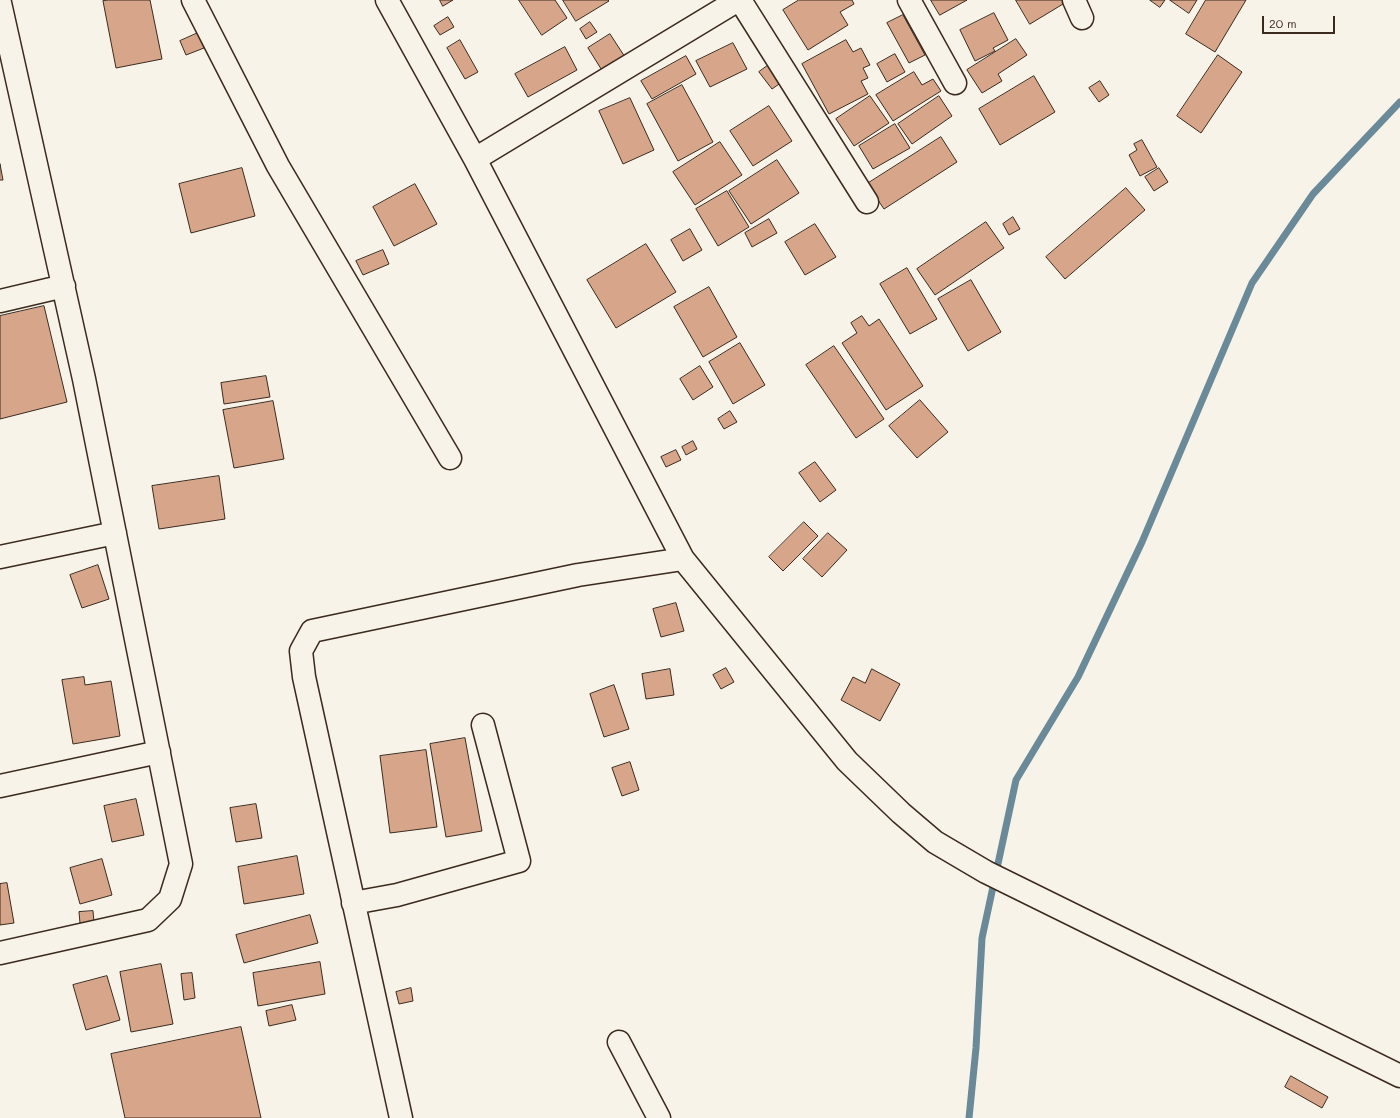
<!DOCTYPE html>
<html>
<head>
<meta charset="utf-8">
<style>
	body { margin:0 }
	#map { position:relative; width:1400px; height:1118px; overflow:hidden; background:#f7f3e8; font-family:Mali,sans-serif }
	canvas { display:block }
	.scale { position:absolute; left:1262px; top:16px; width:73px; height:18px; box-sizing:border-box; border:2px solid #3b2a1e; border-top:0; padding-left:5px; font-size:12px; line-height:14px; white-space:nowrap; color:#3b2a1e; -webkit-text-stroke:3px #f7f3e8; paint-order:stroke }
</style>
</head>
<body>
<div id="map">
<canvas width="1400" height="1118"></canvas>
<div class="scale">20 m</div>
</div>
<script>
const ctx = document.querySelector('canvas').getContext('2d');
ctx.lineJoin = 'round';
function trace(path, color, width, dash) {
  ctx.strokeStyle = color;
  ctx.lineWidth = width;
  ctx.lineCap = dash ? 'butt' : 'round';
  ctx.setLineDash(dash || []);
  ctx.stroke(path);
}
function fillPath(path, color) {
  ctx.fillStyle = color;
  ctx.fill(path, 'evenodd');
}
trace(new Path2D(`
	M969,1118l7,-70 6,-110 34,-158 62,-103 64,-135 110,-259 61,-89 87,-92`), '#6a8999', 7);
const building = new Path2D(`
	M109,0h41l12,59 -46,9 -13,-67z
	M440,0h13l-10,6z
	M519,0h36l12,18 -25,17z
	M563,0h45l1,1 -33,20z
	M799,0h53l2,4 -14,8 8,13 -40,25 -25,-40z
	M931,0h36l-27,15z
	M1016,0h51l1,1 -38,23z
	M1150,0h15l-5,7z
	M1170,0h27l-8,13z
	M1206,0h40l-31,52 -29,-18z
	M994,13l14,27 -15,8 2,3 -20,10 -15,-31z
	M903,15l22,40 -16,8 -22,-40z
	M448,17l6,10 -14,8 -6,-9z
	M590,22l7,10 -11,7 -6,-10z
	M198,33l6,15 -18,7 -6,-14z
	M610,34l15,23 -22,15 -15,-24z
	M1016,39l11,16 -29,19 4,7 -20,12 -15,-23z
	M460,40l18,32 -13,7 -18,-31z
	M846,40l7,12 8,-4 9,17 -7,3 5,10 -7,3 7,13 -39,20 -27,-50z
	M733,43l14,26 -37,18 -14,-26z
	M565,47l12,23 -49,27 -13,-23z
	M895,54l10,18 -18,10 -10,-18z
	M1218,55l24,17 -41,61 -24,-17z
	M686,56l10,18 -44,25 -11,-18z
	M770,64l12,18 -10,7 -13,-17z
	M914,72l8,13 11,-6 8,12 -48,30 -17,-26z
	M1034,76l21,36 -55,33 -21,-36z
	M1100,81l9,14 -10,7 -10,-14z
	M682,85l31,57 -35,19 -31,-57z
	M870,96l19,27 -35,23 -18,-27z
	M939,96l13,20 -40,28 -14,-20z
	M630,98l24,52 -31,14 -24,-53z
	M769,106l23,35 -39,25 -23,-35z
	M895,124l15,24 -37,21 -14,-23z
	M941,137l16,25 -73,47 -17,-25z
	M1142,140l15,27 -17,9 -11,-21 8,-5 -3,-6z
	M720,142l22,33 -47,30 -22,-33z
	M777,160l22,33 -48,31 -22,-33z
	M0,164l3,16h-3z
	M242,168l13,48 -64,17 -12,-49z
	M1159,168l9,14 -14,9 -9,-14z
	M415,184l22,40 -43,22 -21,-39z
	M1126,188l19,22 -80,69 -19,-22z
	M727,191l22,36 -31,19 -22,-37z
	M1013,217l7,12 -11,6 -6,-11z
	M769,219l8,14 -25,14 -7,-14z
	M986,222l18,26 -69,47 -18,-26z
	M815,224l21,33 -31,18 -20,-33z
	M690,229l12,21 -19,11 -12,-21z
	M646,244l30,48 -60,36 -29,-48z
	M383,250l6,14 -26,11 -7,-14z
	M907,268l30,51 -27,15 -30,-50z
	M971,280l30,52 -33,19 -30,-52z
	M709,287l28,50 -34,20 -29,-50z
	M44,306l23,96 -67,17v-103z
	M862,316l7,10 10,-7 44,67 -37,24 -44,-67 15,-10 -6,-10z
	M740,343l25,42 -32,19 -24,-42z
	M834,346l50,73 -28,19 -50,-73z
	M700,366l13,21 -20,13 -13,-21z
	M266,376l4,21 -46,7 -3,-21z
	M920,400l28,32 -31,26 -28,-32z
	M273,401l11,58 -50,9 -11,-58z
	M730,411l7,11 -13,7 -6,-10z
	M693,441l4,8 -11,6 -4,-8z
	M676,450l5,10 -15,7 -5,-10z
	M815,462l21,28 -16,12 -21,-29z
	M219,476l6,43 -66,10 -7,-43z
	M804,522l14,14 -35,35 -14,-14z
	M828,533l19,17 -25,27 -19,-18z
	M98,565l11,34 -27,9 -12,-33z
	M676,603l8,28 -23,6 -8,-28z
	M726,668l8,14 -13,7 -8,-14z
	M670,669l4,26 -28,4 -4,-25z
	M872,669l28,15 -20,37 -39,-21 12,-23 12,6z
	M84,677l1,8 26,-4 9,55 -47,8 -11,-64z
	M614,685l15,44 -25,8 -14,-43z
	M465,738l17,93 -36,6 -16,-93z
	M426,750l11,77 -47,6 -10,-77z
	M630,762l9,28 -17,6 -10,-28z
	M136,799l8,36 -32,7 -8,-36z
	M256,804l6,34 -26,4 -6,-34z
	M297,856l7,38 -60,10 -6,-37z
	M102,859l10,36 -32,9 -10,-36z
	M7,883l7,40 -14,2v-41z
	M93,911l1,11 -14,1 -1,-11z
	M310,915l8,28 -74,20 -8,-28z
	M320,962l5,32 -67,12 -5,-33z
	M161,964l12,60 -42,8 -11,-60z
	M192,973l3,25 -11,2 -3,-26z
	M107,976l13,44 -34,10 -13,-45z
	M411,988l2,13 -14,3 -3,-12z
	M292,1005l4,15 -27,6 -3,-15z
	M241,1027l20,91h-136l-14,-64z
	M1291,1076l37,21 -6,11 -37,-21z`);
fillPath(building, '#d7a68a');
trace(building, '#3b2a1e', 1);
const minor = new Path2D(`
	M193,0l85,166 172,292
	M387,0l88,159 208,400 164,202 54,52 34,29 51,30 414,204
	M740,0l127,202
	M909,0l46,83
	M1074,0l8,18
	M0,3l84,376 97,485 -11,35 -22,21 -148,33
	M475,159l263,-159
	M0,301l64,-15
	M0,557l115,-24
	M0,786l159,-34
	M353,903l44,-8 122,-34 -36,-136
	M619,1042l40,76
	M401,1118l-97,-441 -3,-26 11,-20 266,-56 105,-16`);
trace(minor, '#3b2a1e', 25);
trace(minor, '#f7f3e8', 22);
</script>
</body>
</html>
